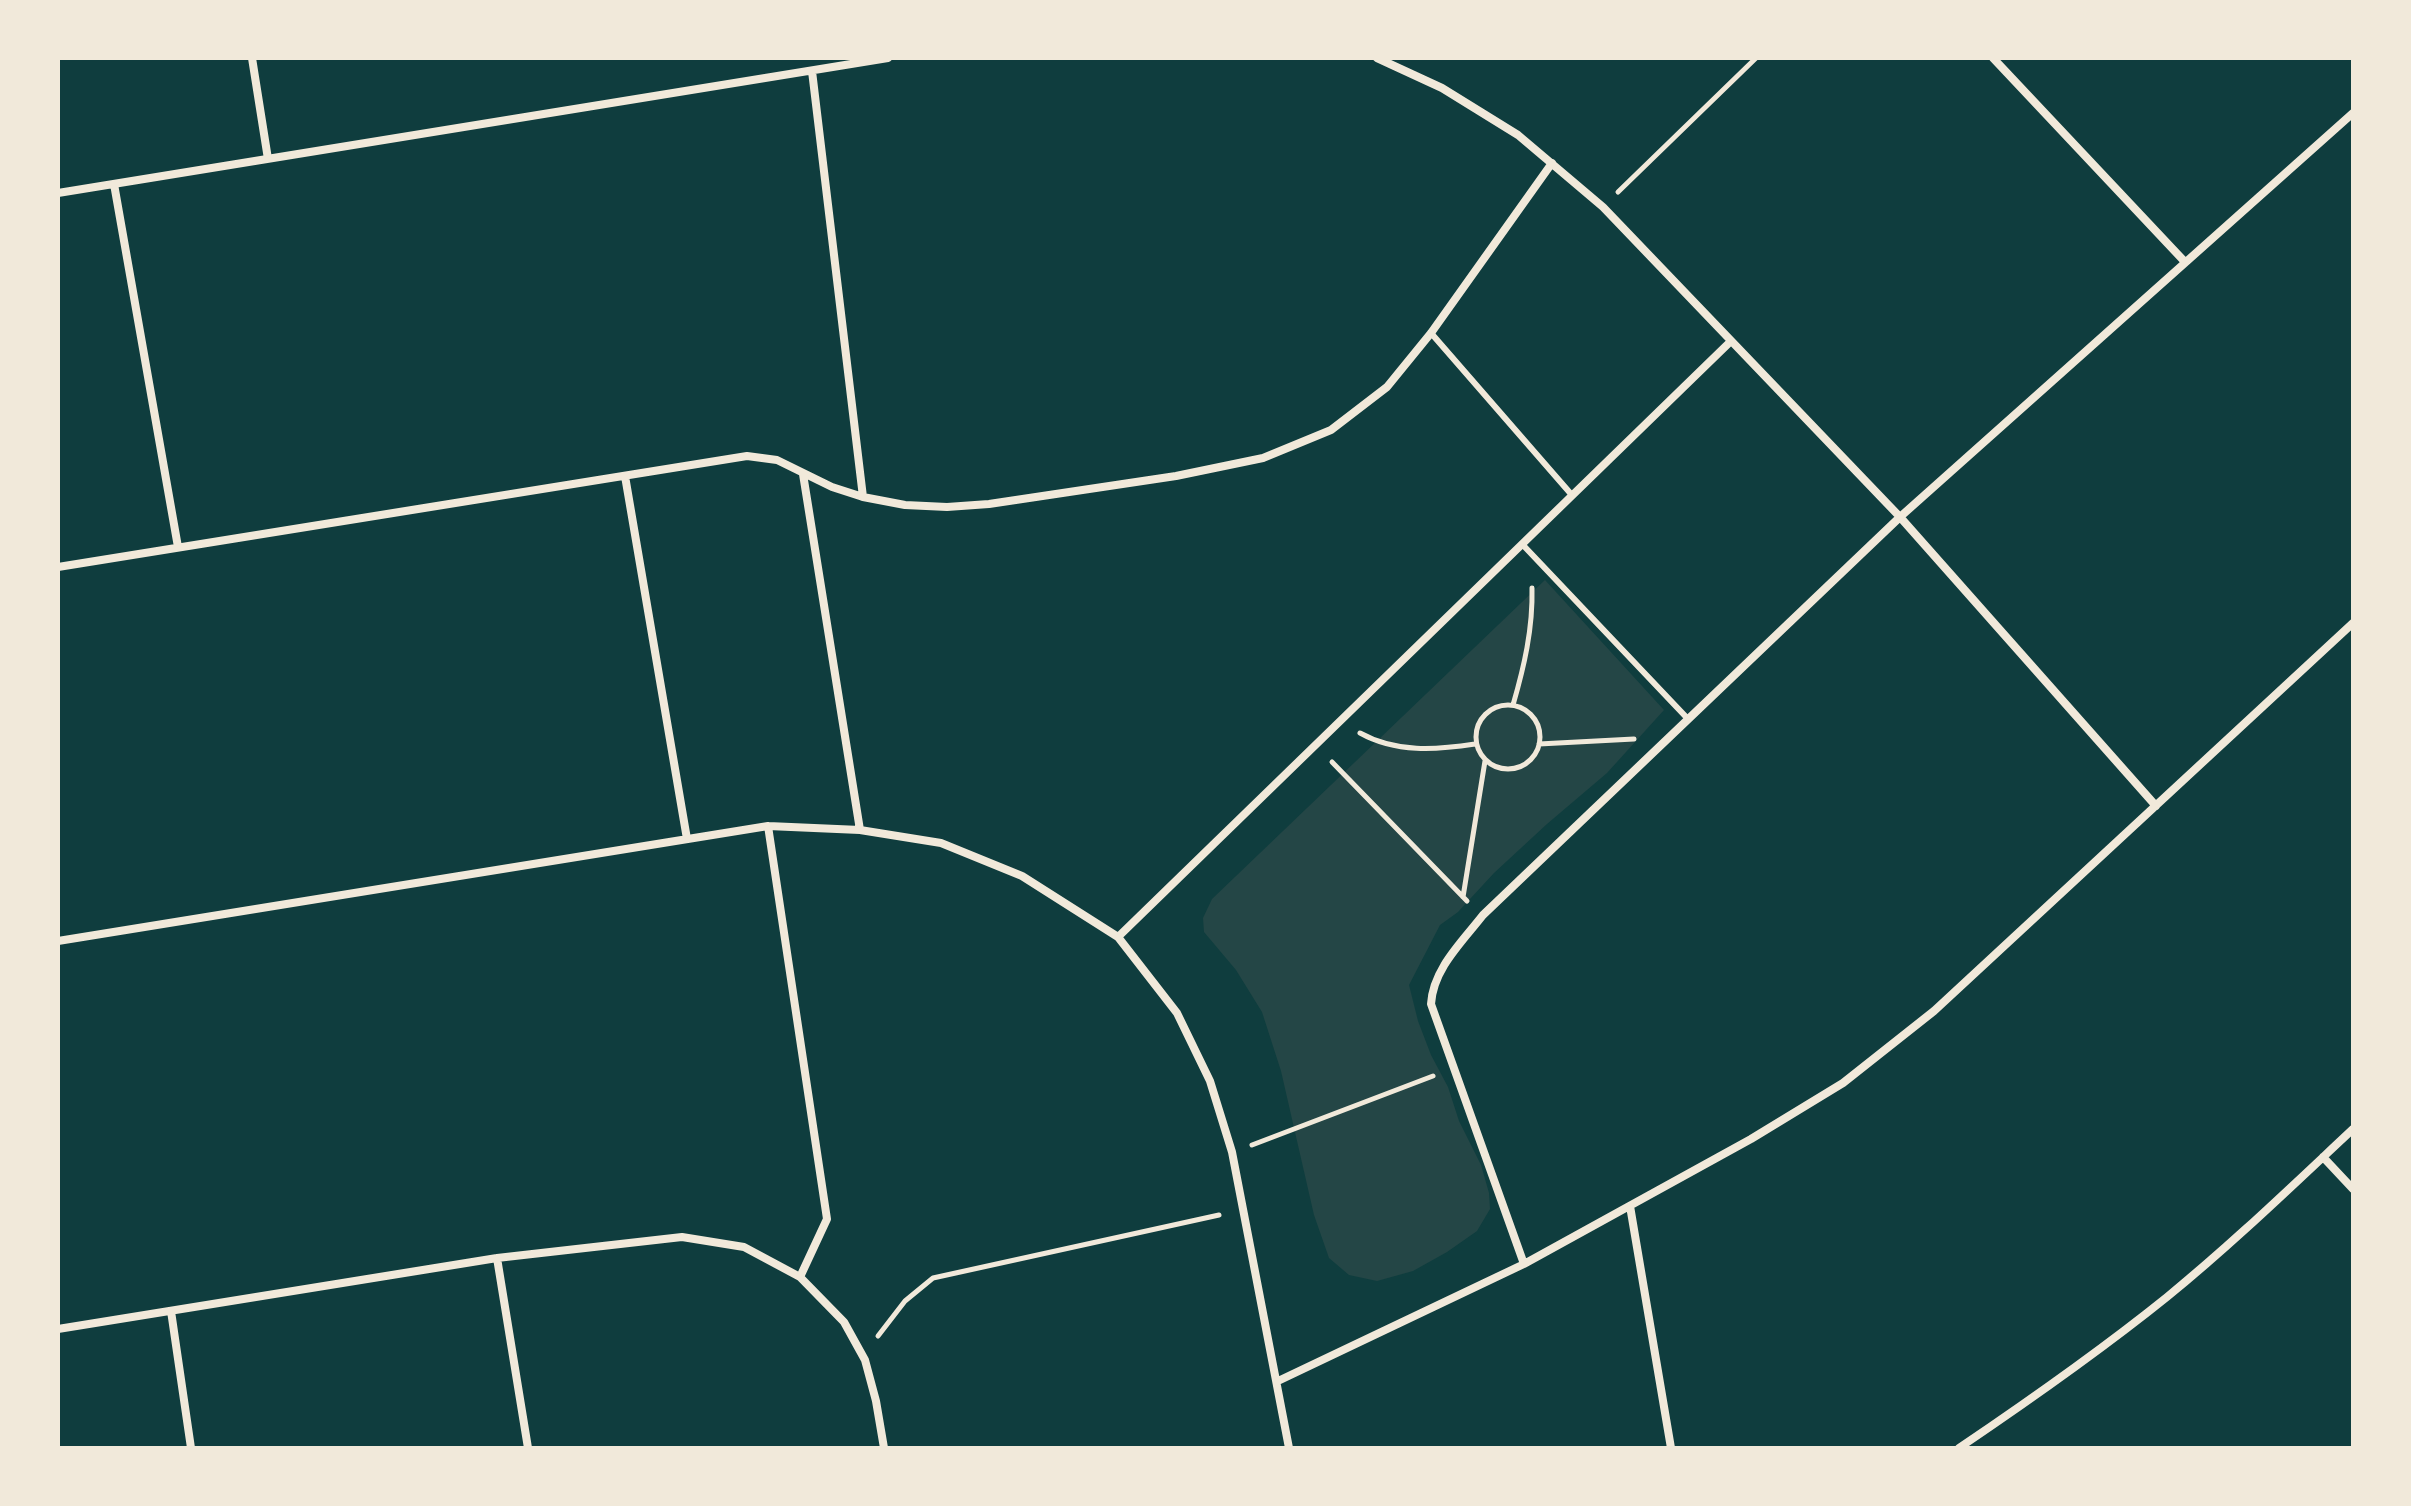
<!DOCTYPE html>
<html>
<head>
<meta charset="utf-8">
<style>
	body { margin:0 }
	#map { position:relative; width:2411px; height:1506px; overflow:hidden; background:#0f3d3e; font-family:"PT Sans Narrow",sans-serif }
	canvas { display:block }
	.frame { position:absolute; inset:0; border:60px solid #f1e9da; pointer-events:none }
</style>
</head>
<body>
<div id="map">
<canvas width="2411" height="1506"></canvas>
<div class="frame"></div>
</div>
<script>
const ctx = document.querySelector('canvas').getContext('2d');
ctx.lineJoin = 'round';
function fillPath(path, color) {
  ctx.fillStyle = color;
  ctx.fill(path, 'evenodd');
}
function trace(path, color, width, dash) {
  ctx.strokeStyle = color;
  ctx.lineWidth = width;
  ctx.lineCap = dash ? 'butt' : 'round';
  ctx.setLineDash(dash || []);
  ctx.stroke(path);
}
fillPath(new Path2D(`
	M1545,580l119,130 -57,63 -60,51 -53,49 -36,39 -18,13 -31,60 9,36 13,34 17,32 11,34 22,44 8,28 1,16 -13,22 -30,21 -34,19 -36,10 -28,-6 -20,-17 -15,-43 -33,-144 -19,-59 -26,-42 -32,-38 -1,-14 9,-19z`), '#244646');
trace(new Path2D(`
	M1618,192l138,-134
	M1476 737a32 32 0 1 1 64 0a32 32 0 1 1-64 0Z
	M1513,705c11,-38 20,-76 19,-117
	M1360,733c36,20 76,17 115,11
	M1539,744l95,-5
	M1332,762l135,139
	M1463,897l22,-136
	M1252,1145l181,-69
	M878,1336l27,-35 28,-23 286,-63`), '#f1e9da', 5);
trace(new Path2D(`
	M1431,333l140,161
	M1522,544l166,175`), '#f1e9da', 6);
trace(new Path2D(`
	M252,58l16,101
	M1377,58l65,30 76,47 85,72 297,310 256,289
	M1993,58l192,204
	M812,71l51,426
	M114,184l64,363
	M58,193l830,-135
	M803,474l57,356
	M625,476l62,363
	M58,567l689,-111 30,4 55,27 31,10 42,8 42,2 42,-3 187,-28 87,-18 68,-28 56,-43 44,-54 121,-170
	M768,826l59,393 -27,58
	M1118,937l612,-595
	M58,941l710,-115 92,4 81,13 81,33 96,61 59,76 33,68 22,71 57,296
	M2323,1157l30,32
	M1630,1206l41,242
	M497,1258l31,190
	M1524,1264l-93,-260c2,-35 31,-62 52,-89l417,-398 453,-404
	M171,1311l20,137
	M58,1329l439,-71 185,-21 62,10 56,30 44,45 21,38 11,41 8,47
	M1278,1381l246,-117 227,-125 92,-56 91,-72 419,-388
	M1959,1448c71,-48 141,-97 208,-151 65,-53 125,-111 186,-168`), '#f1e9da', 8);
</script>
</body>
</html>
